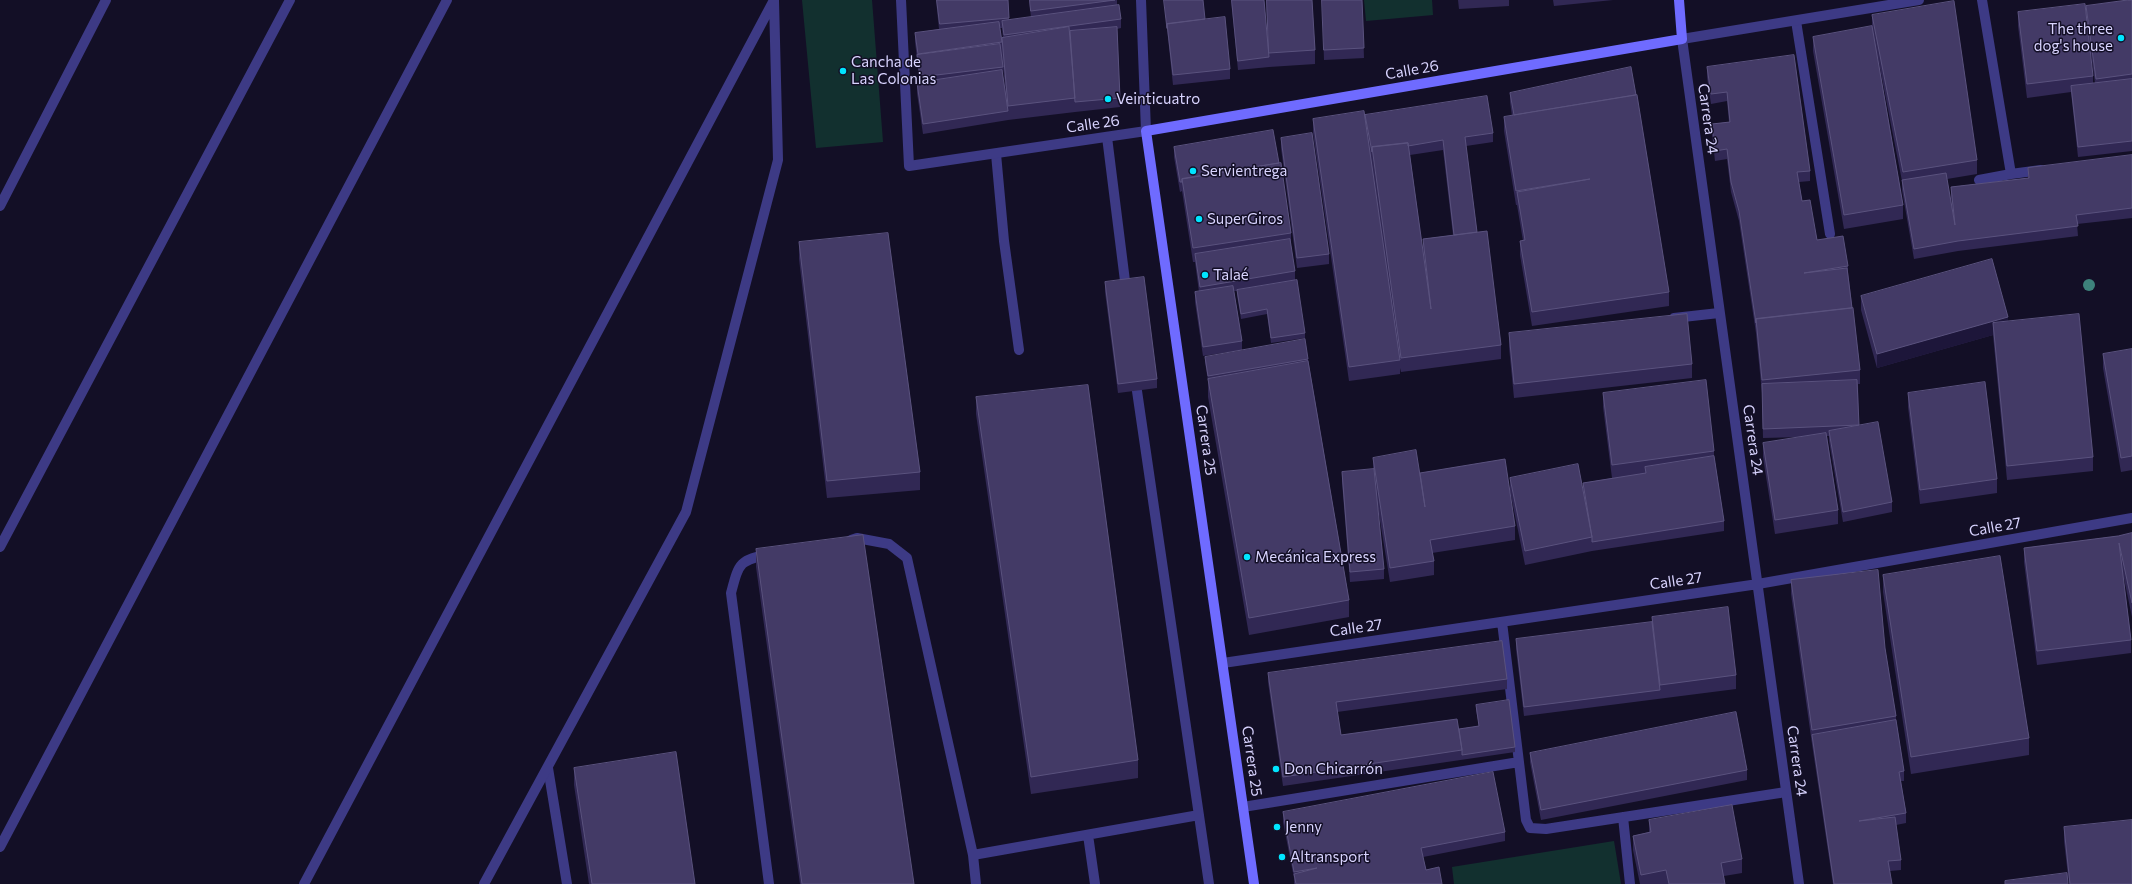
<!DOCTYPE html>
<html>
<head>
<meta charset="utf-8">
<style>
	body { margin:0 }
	canvas { display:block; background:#130f26 }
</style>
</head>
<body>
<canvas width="2132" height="884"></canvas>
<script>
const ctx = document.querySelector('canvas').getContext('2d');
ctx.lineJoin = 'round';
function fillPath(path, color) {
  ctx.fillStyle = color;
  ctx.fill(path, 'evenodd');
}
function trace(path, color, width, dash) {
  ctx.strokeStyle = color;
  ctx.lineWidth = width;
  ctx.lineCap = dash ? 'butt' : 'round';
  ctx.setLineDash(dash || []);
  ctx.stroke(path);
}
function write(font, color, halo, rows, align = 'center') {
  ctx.font = font + ' Commissioner,sans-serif';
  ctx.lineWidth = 3;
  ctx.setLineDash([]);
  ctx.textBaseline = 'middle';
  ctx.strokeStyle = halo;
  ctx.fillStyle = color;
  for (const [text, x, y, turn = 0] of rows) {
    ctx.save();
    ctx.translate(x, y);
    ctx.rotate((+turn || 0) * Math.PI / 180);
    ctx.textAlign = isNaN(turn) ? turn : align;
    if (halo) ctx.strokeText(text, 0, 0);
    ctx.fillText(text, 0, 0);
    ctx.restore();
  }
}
fillPath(new Path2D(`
	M802,0h70l11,142 -67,6z
	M1364,0h68l1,15 -67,6z
	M1614,841l7,43h-167l-2,-17z`), '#12302f');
trace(new Path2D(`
	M1982,0l29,174 30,-4
	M1796,21l34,213
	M1107,137l19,152
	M996,154l8,87 15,109
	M1979,180l32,-6
	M1674,318l45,-5
	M1137,391l72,493
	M851,540l6,-2 32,6 18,14 66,297 226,-40
	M548,768l19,116
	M1088,835l7,49
	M973,855l3,29
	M769,884l-38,-291c8,-30 8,-33 39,-39`), '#3d3a85', 10);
trace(new Path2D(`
	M901,0l8,166 237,-35 -5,-131
	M1682,39l117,845
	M0,206l106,-206
	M0,547l290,-547
	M1502,622l24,198 4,8 16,1 240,-37
	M1223,663l535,-79 374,-66
	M1243,807l276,-45
	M1623,817l7,67
	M0,847l447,-847
	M304,884l470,-884
	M484,884l202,-372 92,-352 -4,-159`), '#3d3a85', 10);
trace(new Path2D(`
	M1682,39l237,-39`), '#3d3a85', 10);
trace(new Path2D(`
	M1254,884l-108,-753 536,-92 -3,-39`), '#6f6bff', 10);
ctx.fillStyle = '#3d827b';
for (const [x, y] of [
	[2089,285]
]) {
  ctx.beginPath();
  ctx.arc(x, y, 6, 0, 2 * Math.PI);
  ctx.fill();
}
fillPath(new Path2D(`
	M936,0h72l1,20 22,-3 -2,-17h88v5l4,14v9l-4,1 3,78 -45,5 -67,8 -85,14 -6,-41v-10h3l-5,-41v-9l24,-4zM1000,28h2l1,10 -1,4zM1003,68l3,25 -3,-17z
	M1164,0l41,19 25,50v10l-57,6z
	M1231,0h33l4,45 -2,-45h46l3,50v14l-46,3 -31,3z
	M1322,0h40l2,58 -40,2z
	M1458,0h51v6l-50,3z
	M1553,0h60l-59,6z
	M2132,0v151l-54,6 -7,-65 -44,6 -9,-72v-14l68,2v-8zM2087,24l8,59h-2v-7z
	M1872,15l105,145v14l-30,5 5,30 -1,-12v-10l77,-9v-10l104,-13v63l-55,6 1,12 -120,15 -44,8 -12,-69v-9l-25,-128 26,152v14l-59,10 -31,-178v-14l59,-11z
	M1707,67l103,104v10l-11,1 3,19 15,39 31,26v6l12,98v14h-2l1,42 33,76v10l-49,10 -14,-81v-5h-2l11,74v14l-63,10 -12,-77v-14l39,-6 -39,1 -1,-45 -6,-60 -17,-112 -8,-29 -4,-33 -12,2 -3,-27v-10l17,-2 -2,-21 -16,3 -4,-27z
	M1510,93l159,199v14l-137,20 -12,-71v-14h3l-6,-36h-1l-12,-74v-14l8,-1 -2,-14z
	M1365,115l128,18v9l-27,4 11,86 24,113v14l-100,13 -1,-4v6l-51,7 -36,-248v-14zM1443,150l10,85 -30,4v14l-13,-98z
	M1281,138l48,116v10l-32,4 -16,-120z
	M1174,147l105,16 12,70v13l4,25v9l10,53v5l-34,5 -4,-29 -26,5 -4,-24v-4h-3l8,50v9l-39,6 -8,-54v-10h4l-4,-30h-2l-11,-71 -2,1 -6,-35z
	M799,242l121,230v18l-93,8 -28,-239z
	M1105,282l52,97v9l-39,5 -13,-101z
	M1861,296l147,25 85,136v14l-86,9 -14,-145 -116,33 -16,-58z
	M1509,333l183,31v14l-178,20 -5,-51z
	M2132,349v121l-11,2 -18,-104v-14z
	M1205,357l103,2 41,241v17l-100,18 -41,-238v-16l-3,-19z
	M1603,393l111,58v5l10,65v10l-132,20 -67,14 -15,-74v-13l73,14v-9l29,-5 -9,-71z
	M1908,393l89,86v14l-77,11 -12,-97z
	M976,397l162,363v18l-107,16 -55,-380z
	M1373,458l47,21v-6l95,53v14l-83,13 2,8v14l-44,7 -14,-86 8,73v10l-34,3 -8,-100v-10l31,-3z
	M2132,533v84l-9,-43 8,66v13l-94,12 -13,-103v-14l94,-12z
	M756,549l158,335h-114l-44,-317z
	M1883,575l146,163v17l-118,19 -28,-182z
	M1791,580l94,68 11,68v4l8,51v10h-3l5,32v10l-10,2 5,35v10l-11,1 2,13h-59l-21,-140 -21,-150z
	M1652,617l84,58v14l-212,27 -8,-67v-10l136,-17z
	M1268,673l239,6v10l-170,23 4,23 118,-6 20,-3 -3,-16v-5l39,42v5l-232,34 -15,-104z
	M1530,753l217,17v10l-206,40 -11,-58z
	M574,768l121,116h-106l-15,-99z
	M1283,812l222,20v9l-82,16 3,13 16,14h-148v-6l-11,-56z
	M1649,820l93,39v14l-18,3 1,8h-85l-7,-34v-14l16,-4z
	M2064,827l68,57h-63l-5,-43z`), '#312854');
fillPath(new Path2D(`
	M2008,317v14l-15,-8v12l-116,33v-14z`), '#1d163a');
const building = new Path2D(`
	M937,0h71l1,18 -69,6z
	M1030,0h85l-84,11z
	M1164,0h39l2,19 -38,5v4z
	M1232,0h32l5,57 -31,4z
	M1267,0h45l3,50 -46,3z
	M1322,0h40l2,48 -40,2z
	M2128,0h4v74l-36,5 -10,-73z
	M1954,1l23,159 -74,12 -31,-157z
	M2085,4l8,72 -66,8 -9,-72z
	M1119,5l2,14 -117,16 -2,-14z
	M1225,17l5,52 -57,6 -6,-51z
	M999,22l3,20 -84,12 -3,-21z
	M1872,26l31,179 -59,10 -31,-178z
	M1069,27l6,71 -67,8 -6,-68z
	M1117,27l3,71 -45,4 -5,-71z
	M1000,44l3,23 -83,10 -3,-22z
	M1794,55l16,116 -13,1 5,29 8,-1 7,40 26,-4 5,30 -44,7 43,-5 5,40 -96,11v4l-17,-112 -8,-29 -4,-33 -12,2 -3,-27 18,-2 -3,-30 -16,2 -4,-27z
	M1631,67l5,28 -122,20 -4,-22z
	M1002,70l6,41 -85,13 -6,-41z
	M2132,79v62l-54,6 -7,-61z
	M1637,95l32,197 -137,20 -12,-71 5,-1 -8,-48 73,-13 -74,12 -12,-74z
	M1487,96l6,37 -28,4 12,95 -23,3 -11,-95 -35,6v-3l-36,4v5l-7,-37z
	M1364,111l36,249 -51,7 -36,-248z
	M1273,130l6,33 -97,16v3h-2l-6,-35z
	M1312,133l17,121 -32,4 -16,-120z
	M1408,143l23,166 -8,-70 64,-8 14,114 -100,13 -29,-211z
	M2132,155v53l-56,7 2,11 -120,15 -44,8 -12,-69 44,-7 9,52 -4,-38 78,-9 -1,-10z
	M1281,163l10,70 -98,15 -11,-69z
	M888,233l32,239 -93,9 -28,-239z
	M1290,239l5,32 -95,16 -5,-33z
	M1992,259l16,58 -131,37 -16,-58z
	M1144,277l13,102 -39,5 -13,-102z
	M1297,280l8,53 -34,5 -4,-29 -26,5 -4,-24z
	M1233,286l9,55 -39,6 -8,-55z
	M1853,308l7,62 -98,10 -6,-61z
	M1687,314l5,50 -178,20 -5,-51z
	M2079,314l14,143 -86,9 -14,-143z
	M1305,339l3,20 -100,17 -3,-19z
	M2132,349v107l-11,2 -18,-104z
	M1308,361l41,239 -100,18 -41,-239z
	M1706,380l8,71 -102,14 -9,-72z
	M1857,380l2,45 -96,4 -1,-45z
	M1985,382l12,97 -77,11 -12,-97z
	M1088,385l50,375 -107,17 -55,-380z
	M1878,422l14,80 -49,10 -14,-81z
	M1826,433l12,77 -63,10 -12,-77z
	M1416,450l9,57 -5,-34 85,-14 10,67 -85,14 4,21 -44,7 -17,-110z
	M1714,456l10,65 -132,21v-5l-9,-54 63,-10 -1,-6z
	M1578,464l14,73 -67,14 -15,-73z
	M1374,469l10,100 -34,3 -8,-100z
	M2132,533v70l-13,-60 12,97 -94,11 -13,-103 94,-12z
	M863,535l51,349h-112l-46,-335z
	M2000,556l29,182 -118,19 -28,-182z
	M1878,570l7,78 11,68 -84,14 -21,-150z
	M1728,607l8,68 -76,10 -8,-68z
	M1652,622l8,68 -136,17 -8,-68z
	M1502,641l5,38 -171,23 5,33 116,-16 5,31 -179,27 -15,-104z
	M1509,700l6,47 -53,8v-5l-3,-21 20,-3 -3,-21z
	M1736,712l11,58 -206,40 -11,-57z
	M1896,720l8,51 -5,1 7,41 -47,8 36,-4 6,43 -13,1 4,23h-58l-22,-149z
	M676,752l19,132h-103l-18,-116z
	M1493,772l12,60 -84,16 5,22 13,-3 3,17h-146l-2,-10 23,-6 -23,4 -11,-60z
	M1732,805l10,54 -21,4 4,21h-56l-3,-14 -25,5 -8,-39 18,-4 -2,-12z
	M2132,820v64h-62l-6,-57z
	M2067,873l1,11h-63v-3z`);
fillPath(building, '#433a66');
trace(building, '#5a527e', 1);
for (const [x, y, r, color] of [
	[2121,38,4,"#00e5ff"],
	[843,71,4,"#00e5ff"],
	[1108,99,4,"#00e5ff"],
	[1193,171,4,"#00e5ff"],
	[1199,219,4,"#00e5ff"],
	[1205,275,4,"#00e5ff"],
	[1247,557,4,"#00e5ff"],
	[1276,769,4,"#00e5ff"],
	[1277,827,4,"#00e5ff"],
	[1282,857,4,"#00e5ff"]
]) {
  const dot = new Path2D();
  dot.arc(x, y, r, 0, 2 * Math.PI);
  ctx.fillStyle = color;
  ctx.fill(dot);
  trace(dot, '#130f26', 1.5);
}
write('15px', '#d9d4ff', '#130f26', [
	["The three",2113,29,"right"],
	["dog's house",2113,46,"right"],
	["Cancha de",851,62],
	["Las Colonias",851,79],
	["Veinticuatro",1116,99],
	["Servientrega",1201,171],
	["SuperGiros",1207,219],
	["Talaé",1213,275],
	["Mecánica Express",1255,557],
	["Don Chicarrón",1284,769],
	["Jenny",1285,827],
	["Altransport",1290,857]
], 'left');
write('15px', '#d9d4ff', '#130f26', [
	["Calle 26",1412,70,-10],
	["Carrera 24",1708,119,82],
	["Calle 26",1093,124,-8],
	["Carrera 25",1206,440,82],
	["Carrera 24",1753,440,82],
	["Calle 27",1995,527,-10],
	["Calle 27",1676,581,-8],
	["Calle 27",1356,628,-8],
	["Carrera 25",1252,761,82],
	["Carrera 24",1797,761,82]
]);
</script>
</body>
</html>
